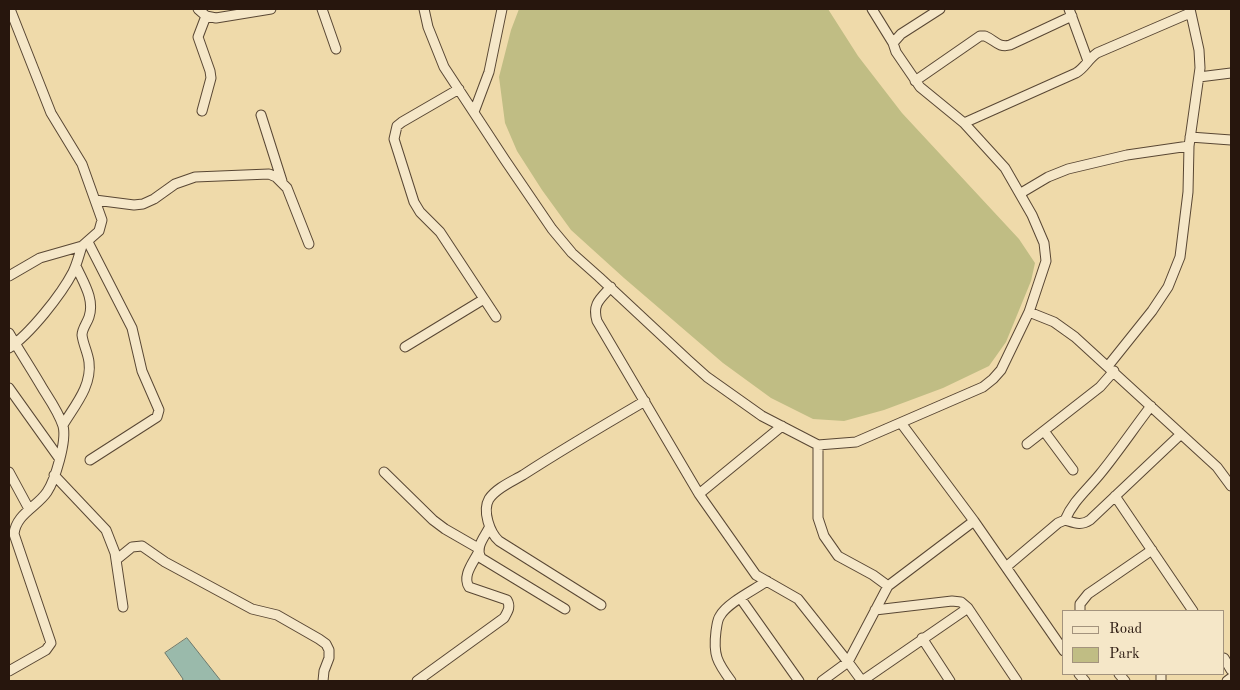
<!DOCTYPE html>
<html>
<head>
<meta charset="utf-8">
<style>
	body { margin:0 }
	#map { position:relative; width:1240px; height:690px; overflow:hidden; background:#efdaaa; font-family:"Old Standard TT",serif }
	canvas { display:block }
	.frame { position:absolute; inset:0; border:10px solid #27160d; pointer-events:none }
	.legend { position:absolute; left:1062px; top:610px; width:162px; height:65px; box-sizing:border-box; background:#f5e7c8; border:1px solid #a3937d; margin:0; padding:6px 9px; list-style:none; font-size:15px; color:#27160d }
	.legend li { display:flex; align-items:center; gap:10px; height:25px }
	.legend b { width:25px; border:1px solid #a3937d }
</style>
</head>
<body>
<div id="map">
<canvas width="1240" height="690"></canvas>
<div class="frame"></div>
<ul class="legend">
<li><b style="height:6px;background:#f5e7c8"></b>Road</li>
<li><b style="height:14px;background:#c0bd84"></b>Park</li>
</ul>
</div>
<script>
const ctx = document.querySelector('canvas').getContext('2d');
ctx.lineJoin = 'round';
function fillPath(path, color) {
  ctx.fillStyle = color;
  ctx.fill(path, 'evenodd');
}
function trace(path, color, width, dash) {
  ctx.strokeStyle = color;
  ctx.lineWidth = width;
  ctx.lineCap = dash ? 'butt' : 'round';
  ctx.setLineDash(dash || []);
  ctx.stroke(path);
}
fillPath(new Path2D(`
	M519,9h309l30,47 44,57 117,126 16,24 -4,18 -25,61 -17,24 -46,22 -59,22 -40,11 -31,-2 -42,-21 -48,-35 -99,-85 -53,-48 -29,-40 -25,-39 -12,-28 -6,-46 12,-47z`), '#c0bd84');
const water = new Path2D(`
	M187,638l34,43h-39l1,-2 -18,-26z`);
fillPath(water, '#9abaab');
trace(water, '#6c786c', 1);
const minor = new Path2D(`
	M198,9l8,7 10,2 55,-9
	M322,9l14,40
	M424,9l4,18 16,40 61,93 47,69 20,24 27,24 89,83 19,17 55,39 56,29 38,-3 127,-55 10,-8 8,-9 28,-58 17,-51 -2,-18 -12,-28 -27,-47 -41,-45 -44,-36 -24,-35 -3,-9 8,-9 39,-25
	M872,9l21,34
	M1069,9l19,52
	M1199,77l32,-4
	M915,81l65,-45h5c10,4 13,12 25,9l62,-29
	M459,89l-57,33 -5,4 -3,13 20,63 6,10 20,20 56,85
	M202,111l9,-33 -1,-7 -12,-34 8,-21
	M474,112l15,-40 13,-63
	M261,115l21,66
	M964,123l112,-50c9,-5 12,-14 21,-20l93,-40
	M1190,137l41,3
	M1021,193l27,-16 20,-8 59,-14 62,-9
	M95,200l39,5 9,-1 11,-5 21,-15 20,-7 74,-3 7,3 11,11 22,56
	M88,242l44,86 10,43 17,39 -2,7 -67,43
	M9,276l31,-18 42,-12 17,-15 3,-11 -20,-56 -31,-51 -41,-104
	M611,287c-11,12 -19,17 -14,34l102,173 57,81 42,24 50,63 -26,19
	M1029,312l25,10 21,15 142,130 14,19
	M9,333c11,19 23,37 34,56 7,11 16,24 20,37 4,15 -8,54 -16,66 -10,15 -31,22 -33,42l37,109 -5,7 -37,21
	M405,347l79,-48
	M9,348c21,-14 52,-53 64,-76 4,-8 6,-17 9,-26
	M1108,366l44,-55 16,-24 12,-30 8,-65 1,-46 11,-78 -1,-18 -9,-41
	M9,388l50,70
	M901,423l73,98 90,130
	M63,425c12,-20 29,-39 26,-63 -1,-9 -6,-18 -7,-27 0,-6 5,-12 7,-18 6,-18 -6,-35 -13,-51
	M1044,431l29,39
	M1027,444l73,-57 14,-16
	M818,445v73l6,18 14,20 35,19 15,11
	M9,472l20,37
	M384,472l49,48 12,9 33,19
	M54,475l52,55 9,23 8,54
	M699,494l83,-68
	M1115,496l78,115
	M1065,520c8,-19 22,-30 35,-46 18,-22 34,-46 51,-68
	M489,528c-5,10 -14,19 -8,30l84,51
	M116,560l16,-13 10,-1 23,16 87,47 25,6 42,24 7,5 3,6v8l-5,13 -1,10
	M1006,567l52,-44 7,-3c10,3 16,6 25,0l91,-86
	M741,599l58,82
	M601,605l-102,-64c-9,-8 -17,-30 -10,-42 7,-11 24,-18 34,-24 40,-26 81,-50 122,-74
	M875,610l77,-9 9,1 7,6 49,73
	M1080,611v-7l8,-10 64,-44
	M922,638l28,43
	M1224,658l7,12
	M1079,674l6,7
	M1119,674l6,7
	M417,681l87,-63c4,-7 7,-11 3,-18l-38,-13c-7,-11 4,-24 9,-34
	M731,681c-14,-19 -18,-26 -15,-50 1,-5 1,-11 4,-15 7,-13 34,-26 47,-35
	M862,681l-14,-19 40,-76 86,-65
	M862,681l106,-73
	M1161,681v-7
	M1227,681l4,-3`);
trace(minor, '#594734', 11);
trace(minor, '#f5e7c8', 9);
</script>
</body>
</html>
